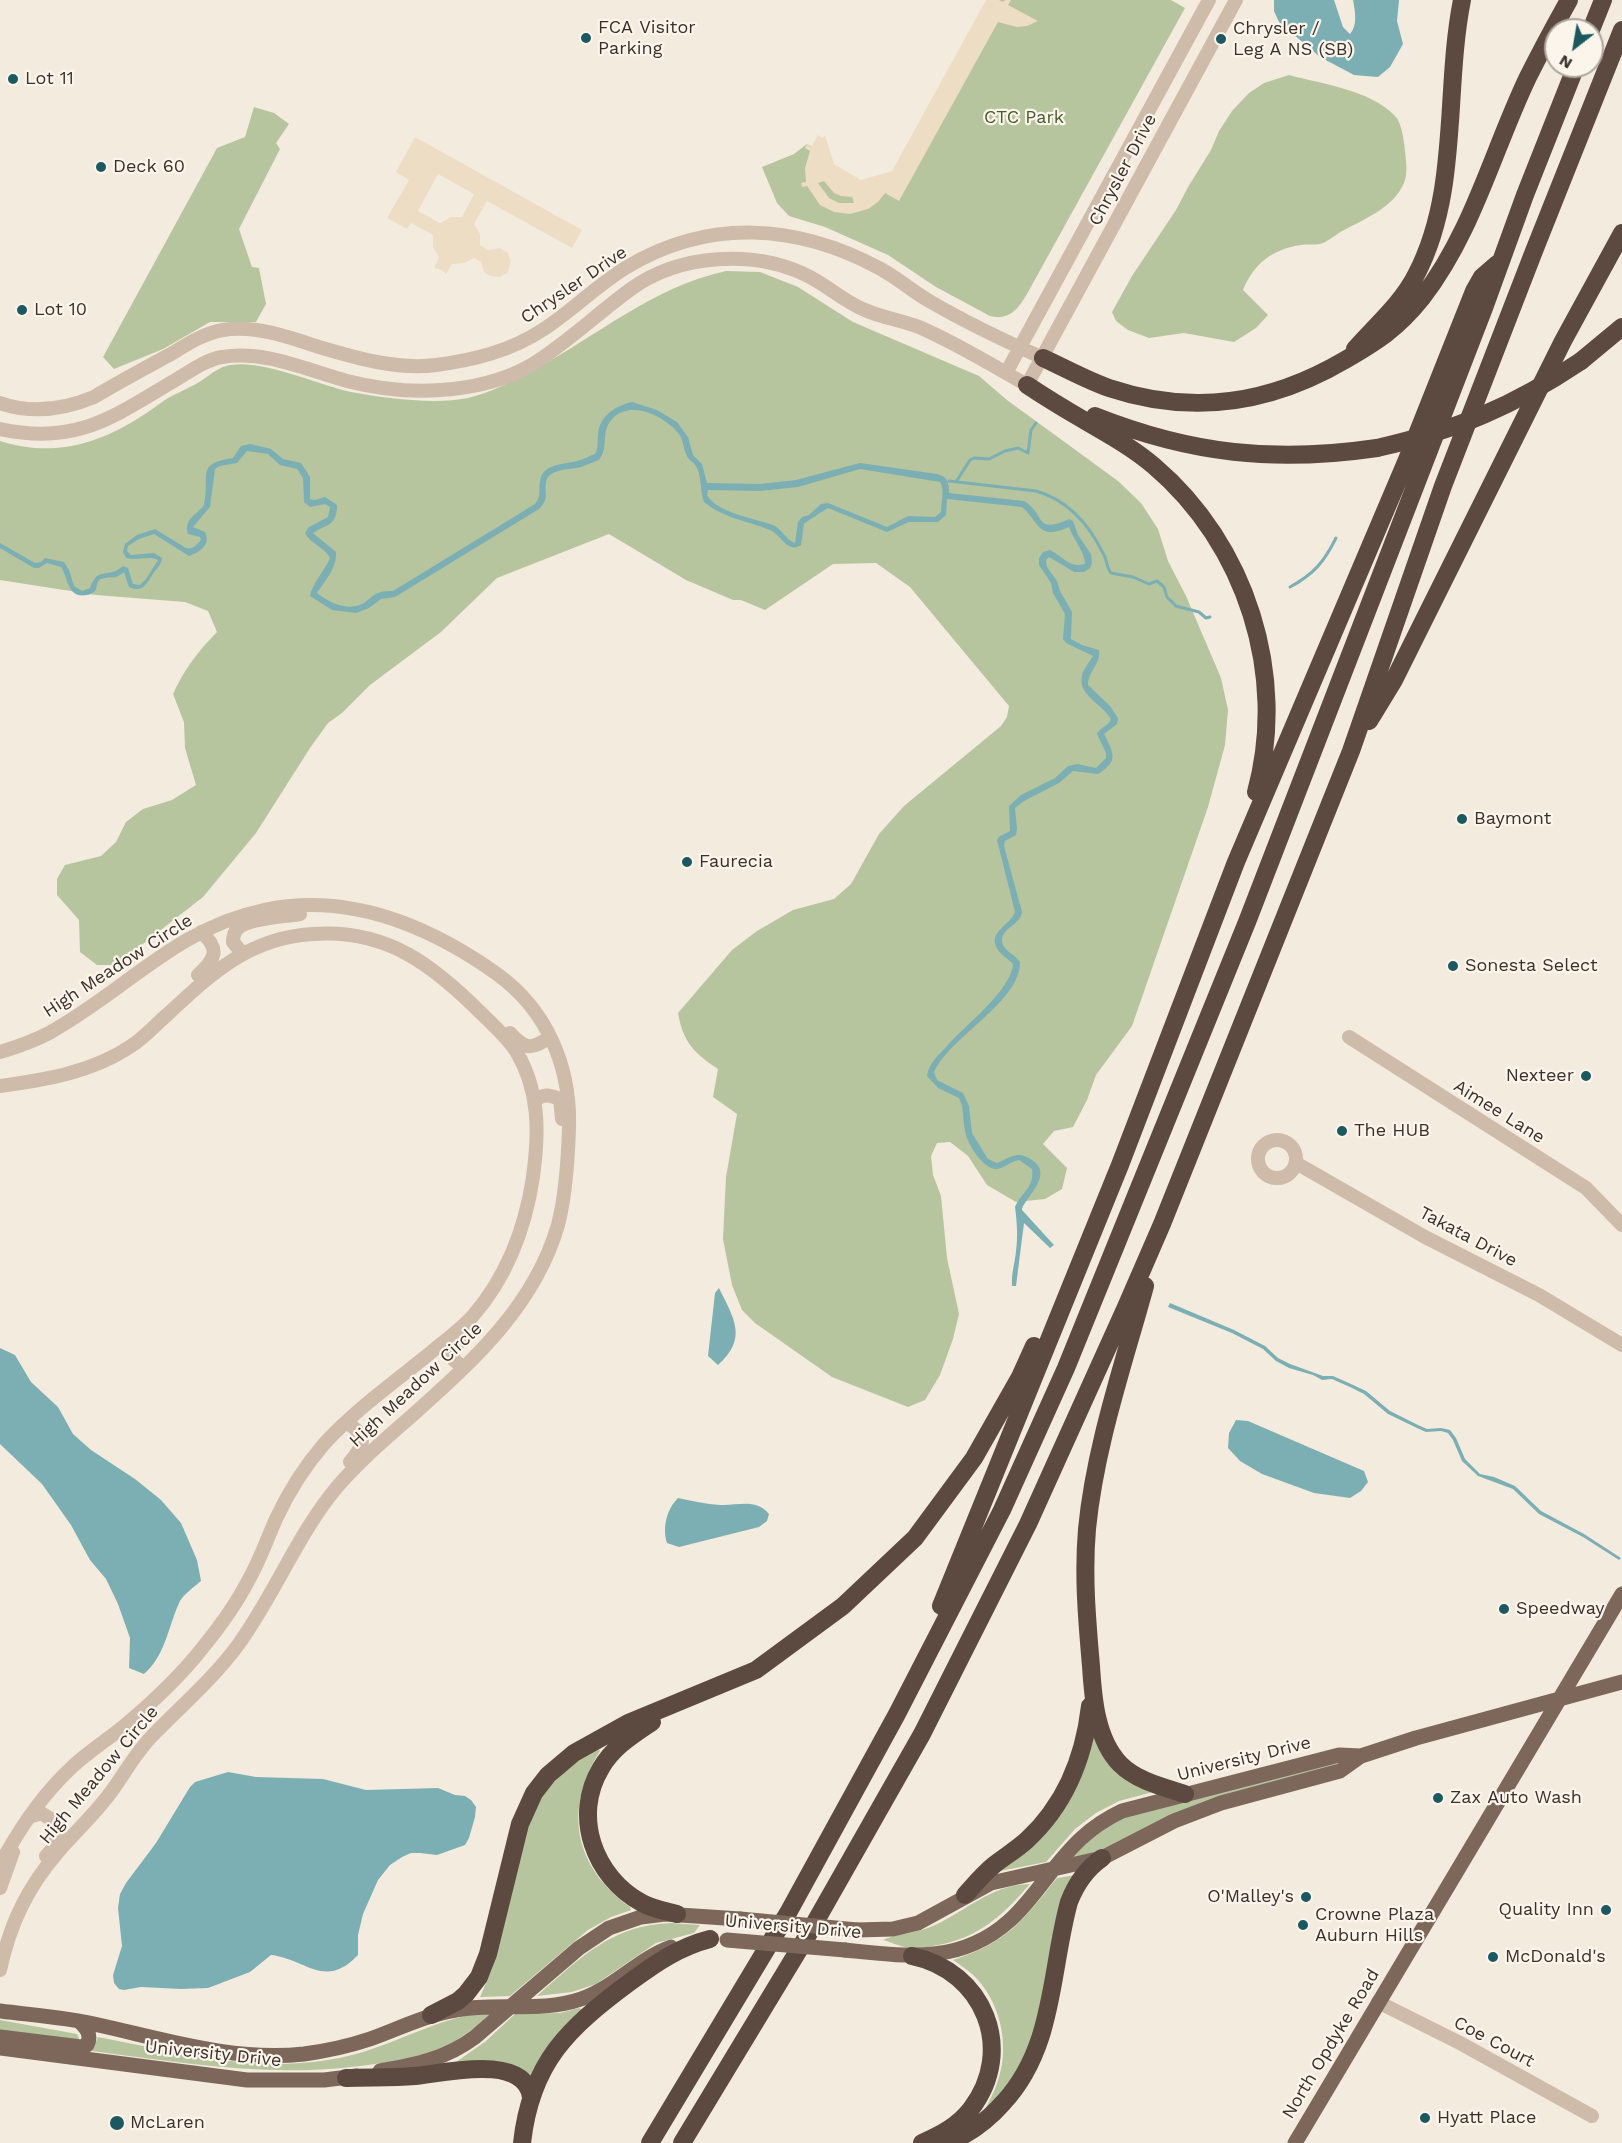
<!DOCTYPE html>
<html>
<head>
<meta charset="utf-8">
<style>
	body { margin:0 }
	#map { position:relative; width:1622px; height:2143px; overflow:hidden; background:#f4ebdf; font-family:"Work Sans",sans-serif }
	canvas { display:block }
	.north { position:absolute; left:1544px; top:18px; width:60px; height:60px; box-sizing:border-box; background:#fbf5ec; border:2px solid #aea69e; border-radius:50%; rotate:211deg; font-size:16px; font-weight:700; line-height:24px; text-align:center; color:#3b302a }
	.north::after { content:''; display:block; margin:auto; width:21px; height:27px; background:#1c585f; clip-path:polygon(50% 0,100% 100%,50% 72%,0 100%) }
</style>
</head>
<body>
<div id="map">
<canvas width="1622" height="2143"></canvas>
<div class="north">N</div>
</div>
<script>
const ctx = document.querySelector('canvas').getContext('2d');
ctx.lineJoin = 'round';
function fillPath(path, color) {
  ctx.fillStyle = color;
  ctx.fill(path, 'evenodd');
}
function trace(path, color, width, dash) {
  ctx.strokeStyle = color;
  ctx.lineWidth = width;
  ctx.lineCap = dash ? 'butt' : 'round';
  ctx.setLineDash(dash || []);
  ctx.stroke(path);
}
function write(font, color, halo, rows, align = 'center') {
  ctx.font = font + ' "Work Sans",sans-serif';
  ctx.lineWidth = 4.5;
  ctx.setLineDash([]);
  ctx.textBaseline = 'middle';
  ctx.strokeStyle = halo;
  ctx.fillStyle = color;
  for (const [text, x, y, turn = 0] of rows) {
    ctx.save();
    ctx.translate(x, y);
    ctx.rotate((+turn || 0) * Math.PI / 180);
    ctx.textAlign = isNaN(turn) ? turn : align;
    if (halo) ctx.strokeText(text, 0, 0);
    ctx.fillText(text, 0, 0);
    ctx.restore();
  }
}
fillPath(new Path2D(`
	M988,0h183l14,8 -158,286c-9,15 -18,27 -37,22l-54,-29 -48,-32 -63,-28 -36,-11 -12,-13 -15,-36 32,-13 13,-10 7,4 5,-10 12,28 30,17 33,-9z
	M1289,75c33,9 82,15 106,41 7,7 9,25 10,35 1,10 3,22 -1,32 -10,24 -39,36 -60,47 -8,4 -16,12 -24,14 -6,1 -13,0 -19,1 -28,4 -47,18 -58,45l25,25 -12,13 -22,14 -50,-9 -35,5 -21,-8 -12,-9 -4,-9 20,-36 44,-66 12,-23 23,-37 8,-19 13,-20 17,-18 15,-10z
	M254,107l20,6 15,11 -13,19 4,6 -41,80 13,38 7,1 7,36 -10,18h-46l-47,27 -49,20 -11,-12 114,-209 28,-11z
	M726,271l34,1 38,15 55,35 126,54 28,24 111,81 23,22 17,26 10,32 18,35 35,82 7,32 -3,35 -17,62 -76,219 -36,49 -9,25 -14,27 -19,4 -11,13 24,24 -5,21 -17,10 -29,3 -29,-17 -19,-29 -18,-14 -13,1 -6,13 2,19 8,21 6,62 12,56 -6,25 -13,36 -15,25 -17,7 -76,-30 -77,-54 -13,-13 -10,-25 -9,-46 3,-62 11,-63 -24,-17 5,-28c-24,-16 -35,-27 -40,-56l54,-63 25,-19 36,-21 41,-11 17,-15 28,-50 25,-28 97,-80 6,-9 2,-11 -99,-119 -34,-24 -43,1 -68,46 -24,-10h-8l-47,-20 -77,-46 -112,44 -56,54 -71,53 -28,28 -14,10 -18,25 -54,85 -53,64 -87,68h-19l-17,-13 -1,-32 -22,-25v-16l8,-14 36,-9 15,-14 10,-20 17,-13 29,-9 24,-15 -11,-37 -1,-26 -11,-28c11,-24 25,-43 44,-62l-9,-21 -23,-9 -89,-7 -96,-15v-139c53,17 100,3 145,-27 8,-5 15,-11 23,-16 9,-5 19,-9 28,-14 9,-5 17,-13 27,-17 31,-12 95,18 128,25 33,6 83,13 117,6 22,-5 42,-16 62,-26 66,-35 122,-85 196,-101z
	M1096,1736l57,56 -34,9 -23,12 -21,16 -29,33 -46,9 92,-134z
	M598,1748l2,3c-37,59 -26,116 30,156l1,3 -20,7 -23,13 -78,66 -30,1 12,-28 32,-132 11,-30 12,-18 23,-23z
	M1340,1761l1,1 -12,5 -236,86 -19,5c10,-19 33,-31 51,-41z
	M1075,1875l-37,158 -19,41 -35,38c5,-11 12,-23 15,-35 11,-34 0,-79 -27,-103 -6,-5 -13,-10 -19,-14 55,-18 69,-39 104,-82z
	M1030,1884c-26,30 -51,54 -92,61 -10,2 -22,4 -33,2 -6,-1 -15,-5 -22,-7 10,-5 31,-7 45,-12 36,-14 60,-43 102,-44z
	M671,1923l29,2 -6,8 -38,10 -60,41 -24,8 -35,4c42,-37 74,-71 134,-73z
	M579,2008l3,1 -1,2 -48,65 -16,-7 -61,-7 30,-21 29,-27 45,-1z
	M474,2014h17c-18,15 -35,29 -57,38 -19,7 -40,9 -59,12 -98,15 -185,0 -283,-13l6,-14c83,16 165,39 250,19 43,-10 82,-34 126,-42z
	M0,2020l77,14 2,4v2l-79,-6z`), '#b6c59d');
fillPath(new Path2D(`
	M986,0h13l4,2 2,-2h6l-3,5 30,16 -11,5 -10,1 -19,-5 -99,179 -14,-8 -7,9 -10,7 -18,5 -16,-2 -14,-7 -13,-19 -5,1 -1,-4 5,-1 -1,-14 5,-17 -5,-3 2,-4 4,3 7,-12 5,3 2,-3 9,29 27,16 31,-9zM824,181l10,12 7,3 11,1 2,6h-15l-10,-5 -11,-15z
	M415,137l167,93 -10,18 -85,-47 -13,23 6,10v11l8,5 12,-2 8,5 3,8 -3,11 -8,5 -10,-1 -6,-4 -3,-10 -7,-4 -10,5 -12,1 -6,10 -4,-4 -8,-2 5,-11 -6,-10v-12l-22,-12 -4,6 -20,-11 22,-38 -13,-8zM438,174l36,20 -12,23h-11l-11,6 -22,-12z`), '#edddc5');
fillPath(new Path2D(`
	M1274,0h60l9,27 7,7c8,-9 5,-23 3,-34h46l-2,21 6,23 -13,23 -12,10 -24,-2 -34,-18 -41,-35 -5,-11z
	M632,402l25,8 20,12 11,15 5,18 9,9 5,19 53,1 36,-4 64,-17 77,11c11,3 12,8 12,19l75,8c22,13 10,34 45,18l4,2 5,14 13,19 1,9 -2,5 -6,4h-10l-25,-15 -3,3 1,7 10,14 3,10 12,21 -1,27 11,6 17,5c2,14 -11,21 -11,35l22,21 8,12 -1,6 -13,10c10,20 15,27 -6,40l-25,-3 -14,12 -35,18 -9,7 2,21 -1,6 -11,6 -1,5 18,66c-2,13 -18,15 -20,27 -1,11 13,15 18,23 1,39 -70,75 -86,110l3,8 26,13 6,13 3,27 16,26 9,4c14,-6 21,-13 35,-3 23,15 -8,38 -10,50l32,35 -4,3 -26,-25 -8,63h-4c-1,-13 3,-23 4,-35 2,-14 1,-29 -1,-44 6,-14 20,-20 17,-38l-13,-9c-8,1 -14,8 -22,9 -13,1 -28,-23 -31,-34 -4,-13 -1,-25 -7,-37l-21,-10 -11,-12c2,-14 12,-21 20,-30 18,-21 64,-55 66,-82 -4,-5 -11,-8 -15,-14 -12,-18 13,-25 17,-38l-18,-72 3,-4 10,-5 -1,-25 12,-11 34,-17 13,-12 9,-2 19,4 10,-10v-5l-9,-19c3,-7 12,-8 14,-15 -10,-17 -36,-24 -28,-47 3,-6 7,-11 10,-16l-27,-13 -3,-4 2,-25 -12,-21 -2,-10 -12,-18v-7l4,-6 7,-2c12,6 21,19 35,14 0,-12 -12,-25 -16,-37 -31,14 -29,-4 -47,-20l-75,-8 -1,16 -8,7h-29l-22,10 -59,-24c-2,1 -22,14 -24,16l-3,21c-13,9 -20,-10 -31,-15 -22,-9 -47,-12 -66,-28 -4,-10 -2,-25 -8,-36 -2,-4 -7,-5 -9,-10 -4,-7 -3,-15 -8,-22 -13,-17 -46,-34 -65,-17 -15,14 -4,29 -15,43 -6,2 -12,5 -18,7 -11,3 -32,1 -35,15 -2,12 4,16 -7,27l-144,88 -14,2 -12,9 -13,5 -24,-3 -22,-14c2,-13 15,-25 20,-38 -5,-11 -20,-14 -25,-25l4,-6 19,-10 2,-10 -5,-3 -15,3 -6,-5 -1,-24 -6,-9 -17,-4 -12,-11 -21,-3 -10,12 -17,3 -5,3 -5,38 -17,20 12,5c6,13 -5,20 -16,24l-35,-22 -15,5 -11,7 -1,5 4,4 23,-2 8,5c-1,7 -3,8 -7,13 -8,11 -11,23 -26,16l-5,-15c-10,9 -13,3 -23,7 -5,2 -3,8 -6,12 -2,2 -6,4 -8,4 -20,4 -19,-18 -26,-28l-14,-4 -8,5h-5l-34,-20v-5l35,20 6,-1 4,-4 19,4 5,8 5,16 8,5 8,-3c8,-23 17,-8 33,-22l5,2 5,16 7,1 6,-6 12,-19c-9,-5 -21,1 -32,-2l-3,-6 2,-8 12,-9 18,-6 31,19c6,2 11,-3 15,-8l-1,-3 -12,-3c-5,-15 9,-19 16,-29 7,-30 -10,-41 29,-47l8,-12 9,-2 21,5 12,10 18,4 9,14v22l5,1 10,-3 12,8c0,21 -10,19 -24,28l23,19c1,16 -11,29 -19,41 13,10 29,18 45,11 6,-3 10,-9 16,-11 5,-2 10,-2 15,-2l142,-87c7,-9 3,-14 5,-23 3,-18 23,-16 37,-20 6,-1 12,-5 18,-7 4,-7 2,-12 3,-19 1,-19 17,-29 34,-33zM860,469l80,13c5,8 1,20 1,30l-6,5 -27,-1 -21,11 -59,-24 -7,1 -12,11 -7,2 -4,5 -3,21c-9,-3 -13,-14 -22,-18 -19,-7 -56,-12 -66,-30l1,-5 52,1 38,-4z
	M719,1288c15,31 29,50 -1,77l-10,-9 7,-63z
	M1170,1303l64,27 31,16 13,12 12,6 33,12h10l18,8 15,7 24,20 28,14 9,4 14,-1 9,2 6,8 9,21 15,15 14,3 21,9 26,25 43,23 37,24 -2,2 -36,-23 -44,-23 -26,-25 -35,-13 -16,-15 -9,-21 -5,-7 -7,-2 -15,1 -9,-4 -29,-14 -24,-20 -14,-7 -18,-8 -10,1 -9,-5 -24,-7 -13,-7 -13,-12 -31,-16 -64,-26z
	M0,1348l15,7 16,27 27,25 15,27 18,16 44,29 26,21 20,23 16,37 4,21c-7,6 -17,13 -21,20 -12,25 -14,54 -36,73l-15,-6 1,-30 -12,-34 -12,-25 -16,-19 -19,-35 -29,-41 -42,-40z
	M1236,1420l12,1 116,50 4,11 -7,9 -11,7 -36,-5 -52,-19 -22,-13 -12,-13 1,-15z
	M678,1498c14,3 28,6 42,7 19,1 35,-7 49,9l-2,7 -8,6 -80,20 -12,-4c-5,-16 0,-34 11,-45z
	M228,1772l28,5 67,2 43,11 72,-2 17,7 10,1 6,4 5,7 -1,10 -6,21 -4,7 -28,10 -17,-2h-9l-9,4 -12,8 -12,15 -15,34 -5,21v20c-33,35 -52,4 -87,0l-21,17 -42,16 -27,1 -40,-2 -17,3 -5,-1 -5,-6 -1,-8 9,-29 -4,-38 2,-14 6,-11 30,-40 34,-56 5,-5z`), '#7cafb3');
trace(new Path2D(`
	M949,481l87,10c32,9 54,35 68,64 3,6 3,13 7,18l22,4 16,7 8,-3 7,6 3,10 9,9 23,6 7,6 4,-1
	M956,482l14,-22 4,-2 15,1 16,-8 13,-3 10,5 3,-23 5,-7
	M1290,587c24,-13 34,-25 46,-49`), '#7cafb3', 3);
trace(new Path2D(`
	M1006,373l203,-373
	M0,403c32,11 63,7 94,-6 25,-15 51,-29 77,-43 15,-9 33,-21 52,-24 33,-5 65,7 96,17 37,11 78,23 117,18 38,-5 75,-14 108,-36 28,-18 53,-44 83,-62 82,-49 170,-43 252,1 19,10 34,24 52,34 36,21 74,39 112,56
	M0,429c75,16 110,-10 172,-47 16,-9 32,-22 50,-25 44,-7 84,13 125,24 35,9 71,12 106,8 26,-3 57,-11 80,-25 35,-22 65,-51 98,-75 48,-35 124,-40 177,-13 20,10 37,26 57,34 18,8 36,10 54,17 37,16 73,38 108,58l209,-385
	M242,953l-9,-11c0,-5 1,-10 5,-14 11,-10 46,-11 62,-14
	M198,975c17,-15 23,-26 3,-43
	M510,1033c16,18 22,16 40,4
	M1349,1037l237,151 36,37
	M0,1052c17,-5 34,-11 49,-19 75,-41 127,-105 215,-123 85,-18 164,15 233,64 50,36 74,93 72,154 -1,32 -3,66 -11,97 -23,80 -84,135 -143,188 -27,24 -55,47 -78,74 -40,48 -62,107 -99,158 -25,34 -56,60 -85,90 -17,17 -28,38 -42,57 -16,22 -36,40 -53,60 -31,36 -48,72 -58,118
	M0,1086c45,-6 93,-14 131,-40 13,-8 25,-22 37,-32 44,-41 82,-77 146,-80 74,-5 120,32 169,81 12,12 24,22 33,36 24,40 23,82 17,126 -8,53 -26,100 -61,140 -13,14 -29,25 -43,37 -36,29 -74,56 -105,90 -19,22 -36,49 -48,75 -9,20 -16,41 -27,60 -12,24 -28,46 -45,67 -24,31 -51,56 -81,81 -16,13 -35,25 -51,40 -29,27 -53,62 -72,98
	M535,1101c8,-8 15,-6 25,-2l2,20
	M1258 1159a19 19 0 1 1 38 0a19 19 0 1 1-38 0Z
	M1296,1163l129,74 114,58 83,50
	M464,1368l-10,-8 -2,-10 17,-19
	M346,1422c21,14 20,21 4,40
	M29,1817l12,-4 13,8 5,10 -6,17 -7,8
	M0,1888l13,-36
	M1378,2002l82,41 132,73`), '#cebba9', 14);
trace(new Path2D(`
	M857,1930l36,-1 25,-6 73,-40 111,-25 72,-37 47,-18 119,-32 21,-15 55,-18 206,-56
	M845,1950c59,6 115,15 164,-29 15,-13 27,-30 39,-45 23,-29 40,-49 74,-65l217,-56 22,1
	M0,2011c31,4 63,6 94,13 69,15 139,38 210,30 22,-3 45,-8 66,-15 28,-10 56,-24 86,-29 41,-8 85,3 125,-11 34,-12 57,-40 90,-52
	M0,2037l81,10 6,-2c5,-10 0,-17 -8,-24
	M0,2048l247,32h77l33,-4
	M380,2071c35,-6 66,-12 95,-34l104,-89 30,-20 32,-11 24,-3 75,5
	M1295,2143l327,-549`), '#7d675a', 15);
trace(new Path2D(`
	M1591,30l12,-30
	M1355,349c20,-23 47,-46 61,-74 44,-84 28,-185 46,-275
	M1043,358c22,10 43,22 66,30 84,28 161,16 236,-28 33,-19 53,-32 77,-62 51,-66 71,-148 106,-221 13,-26 27,-52 41,-77
	M1581,361l41,-34
	M1027,385c18,12 36,23 55,34 25,15 50,28 72,47 92,78 134,209 102,326
	M1095,416c96,38 180,47 282,32
	M1369,721l25,-41 169,-339 59,-108
	M1145,1286c-22,80 -50,161 -58,243 -4,46 0,91 4,137 2,32 5,73 29,98 17,17 43,23 65,30
	M941,1606l179,-441 116,-303 170,-400 68,-171 8,-14 15,-13
	M652,1722c-19,13 -39,25 -51,46 -29,48 -7,109 41,135 11,6 23,8 35,11
	M965,1895c9,-10 18,-21 29,-30 10,-8 22,-15 33,-25 39,-36 57,-82 63,-134
	M912,1956c72,15 104,94 59,153 -13,17 -31,26 -49,34
	M431,2015l27,-14 8,-7 13,-17 9,-23 32,-130 14,-31 14,-18 26,-22 54,-30 128,-53 87,-64 72,-68 59,-80 46,-81 14,-31
	M346,2078c23,-1 46,0 69,-2 29,-3 110,-23 116,21
	M522,2143c9,-81 46,-115 108,-161 26,-19 49,-35 80,-43
	M650,2143l138,-230 109,-199 105,-204 64,-142 181,-446 237,-614 41,-113 51,-129
	M682,2143l127,-210 113,-199 106,-210 98,-217 36,-83 189,-473 92,-265 91,-235 88,-221
	M948,2143c21,-9 40,-23 55,-40 52,-56 47,-132 66,-201 7,-18 17,-33 33,-44`), '#5c4a40', 18);
trace(new Path2D(`
	M740,1919l117,11
	M727,1940l118,10`), '#7d675a', 15);
trace(new Path2D(`
	M1377,448c80,-18 137,-42 204,-87`), '#5c4a40', 18);
for (const [x, y, r, color] of [
	[586,38,6,"#1c585f"],
	[1221,39,6,"#1c585f"],
	[13,79,6,"#1c585f"],
	[101,167,6,"#1c585f"],
	[22,310,6,"#1c585f"],
	[1462,819,6,"#1c585f"],
	[687,862,6,"#1c585f"],
	[1453,966,6,"#1c585f"],
	[1586,1076,6,"#1c585f"],
	[1342,1131,6,"#1c585f"],
	[1504,1609,6,"#1c585f"],
	[1438,1798,6,"#1c585f"],
	[1306,1897,6,"#1c585f"],
	[1606,1910,6,"#1c585f"],
	[1303,1925,6,"#1c585f"],
	[1493,1957,6,"#1c585f"],
	[1425,2118,6,"#1c585f"],
	[117,2123,8,"#1c585f"]
]) {
  const dot = new Path2D();
  dot.arc(x, y, r, 0, 2 * Math.PI);
  ctx.fillStyle = color;
  ctx.fill(dot);
  trace(dot, '#fbf5ec', 2);
}
write('18px', '#3b302a', '#fbf5ec', [
	["FCA Visitor",598,28],
	["Parking",598,49],
	["Chrysler /",1233,29],
	["Leg A NS (SB)",1233,50],
	["Lot 11",25,79],
	["Deck 60",113,167],
	["Lot 10",34,310],
	["Baymont",1474,819],
	["Faurecia",699,862],
	["Sonesta Select",1465,966],
	["Nexteer",1574,1076,"right"],
	["The HUB",1354,1131],
	["Speedway",1516,1609],
	["Zax Auto Wash",1450,1798],
	["O'Malley's",1294,1897,"right"],
	["Quality Inn",1594,1910,"right"],
	["Crowne Plaza",1315,1915],
	["Auburn Hills",1315,1936],
	["McDonald's",1505,1957],
	["Hyatt Place",1437,2118],
	["McLaren",130,2123]
], 'left');
write('18px', '#485b2c', '#fbf5ec', [
	["CTC Park",1024,118]
]);
write('18px', '#3b302a', '#fbf5ec', [
	["Chrysler Drive",1123,170,-62],
	["Chrysler Drive",574,285,-34],
	["High Meadow Circle",118,966,-33],
	["Aimee Lane",1499,1112,32],
	["Takata Drive",1468,1237,28],
	["High Meadow Circle",416,1385,-43],
	["University Drive",1244,1759,-14],
	["High Meadow Circle",99,1775,-50],
	["University Drive",793,1927,5],
	["Coe Court",1494,2042,28],
	["North Opdyke Road",1331,2044,-59],
	["University Drive",213,2054,6]
]);
</script>
</body>
</html>
